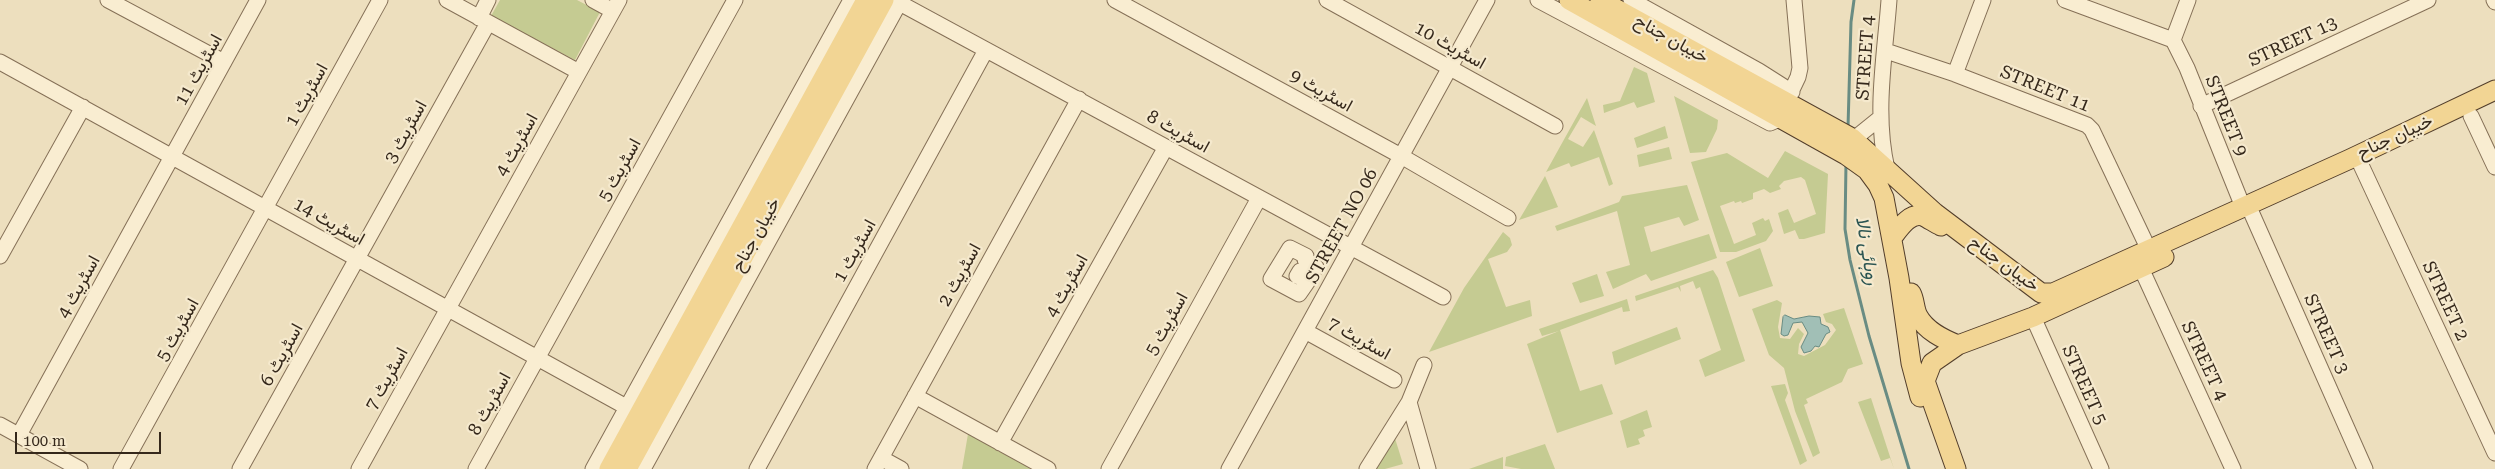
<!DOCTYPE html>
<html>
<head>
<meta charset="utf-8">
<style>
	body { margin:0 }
	#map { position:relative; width:2495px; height:469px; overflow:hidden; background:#eddfbe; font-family:"Roboto Serif",serif }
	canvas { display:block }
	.scale { position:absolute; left:15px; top:432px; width:146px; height:22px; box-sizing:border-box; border:2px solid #35281b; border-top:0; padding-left:6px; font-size:15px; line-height:18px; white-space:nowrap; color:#35281b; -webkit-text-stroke:4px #f5e9cd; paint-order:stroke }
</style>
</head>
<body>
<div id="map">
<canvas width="2495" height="469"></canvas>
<div class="scale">100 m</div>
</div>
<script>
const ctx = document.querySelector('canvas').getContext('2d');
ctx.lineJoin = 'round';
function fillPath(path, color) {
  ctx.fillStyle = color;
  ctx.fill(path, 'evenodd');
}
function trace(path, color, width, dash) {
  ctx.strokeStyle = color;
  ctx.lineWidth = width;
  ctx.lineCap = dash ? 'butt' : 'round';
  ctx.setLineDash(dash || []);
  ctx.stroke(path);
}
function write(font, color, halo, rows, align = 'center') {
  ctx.font = font + ' "Roboto Serif",Vazirmatn,serif';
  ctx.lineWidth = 4.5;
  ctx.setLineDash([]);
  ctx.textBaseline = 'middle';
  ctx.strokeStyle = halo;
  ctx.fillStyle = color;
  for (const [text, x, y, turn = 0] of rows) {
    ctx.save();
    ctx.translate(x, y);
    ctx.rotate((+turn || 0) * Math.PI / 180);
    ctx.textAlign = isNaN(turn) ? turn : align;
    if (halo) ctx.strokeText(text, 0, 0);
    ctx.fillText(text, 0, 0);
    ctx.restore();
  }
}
fillPath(new Path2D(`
	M500,0h77l23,12 -25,48 -84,-44z
	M1634,67l13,6 8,29 -18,6 -3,-6 -30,11 -1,-8 17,-4z
	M1674,96l44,24 -1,9 -11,23 -16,1z
	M1587,98l9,28 -15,-9 -13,22 15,8 11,-17 19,54 -4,2 -10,-29 -28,10 -2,-4 -23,9z
	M1665,126l3,12 -31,10 -3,-10z
	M1669,147l3,12 -33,8 -2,-12z
	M1785,151l43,23 -3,59 -21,6h-5l-4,-9 -11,4 -6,-21 10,-4 6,14 22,-9 -11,-34 -4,-3 -17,4 -5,5 2,3 -11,4 -6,-4 -11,4v6l-11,4 -1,-2 -6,2 -1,-2 -14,5 14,38 22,-9 -4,-12 11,-5 2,3 4,-2 4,12 -7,10 -30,11h-16l-29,-90 36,-9 41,25z
	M1545,176l13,31 -39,13z
	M1687,185l12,35 -15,6 -5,-9 -35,10 7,25 58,-18 8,24 -66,23 -5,-7 -33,15 -7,-17 24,-7 -13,-54 -60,20 -2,-5 64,-24 3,-6z
	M1503,232l7,6 2,7 -5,7 -19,7 18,48 24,-7 2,16 -103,36 35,-64z
	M1760,248l13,38 -34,11 -13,-35z
	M1713,270l5,8 27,83 -40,16 -6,-17 22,-10 -21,-63 -4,2 -3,-8 -13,5 1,6 -3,-5 -42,14 -1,-5z
	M1597,274l7,22 -24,7 -8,-20z
	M1627,299l3,12 -7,1 -1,-5 -62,23 20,61 22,-7 11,30 -56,19 -30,-89 32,-13 -17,5 -3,-7z
	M1777,300l5,3 -4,24 2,11 10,1 8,-11 6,6 -5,10 -1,10 6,2 21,-11 11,-15 -4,-6 -6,-2 -3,-8 21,-6 19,56 -15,5 -6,13 -36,17 2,4 -4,2 16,48 -7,4 -18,-46 -11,-43 -15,-13 -17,-46z
	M1677,327l4,12 -66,26 -3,-13z
	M1785,384l3,9 -3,7 22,61 -7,4 -29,-79z
	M1871,398l23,71 -4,-11 -9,3 -23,-59z
	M1647,410l5,17 -9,3 2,6 -7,3 2,5 -13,4 -7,-27z
	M1393,432l10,32 -18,5h-12z
	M968,434l63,35h-69z
	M1545,444l10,25h-34l-16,-3 1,-9z
	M1503,457v12h-34z`), '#c5cb92');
const water = new Path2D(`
	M1785,315l9,4 15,-3 11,1 1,7 7,3 2,5 -4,2 -7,13 -4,-1 -4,5 -7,2 -3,-6 7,-14 -6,-11 -9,1 -5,12 -4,1 -3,-2 2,-17z`);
fillPath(water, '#a1bfb6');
trace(water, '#698c83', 1);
trace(new Path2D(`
	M1848,127l3,-105 3,-22
	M1846,163l-1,66 5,31 19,76 40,133`), '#698c83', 3);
const minor = new Path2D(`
	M108,0l116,62
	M447,0l132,72
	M593,0l20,11
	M894,0l549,297
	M1115,0l286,156 107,62
	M1327,0l228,126
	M1538,0l232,123 7,-3
	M1631,0l128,71 33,21
	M2065,0l108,40
	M2188,0l-15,40 14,28 56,139
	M2494,0l1,2
	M479,18l9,-18
	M1886,51l69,23 132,51 5,5 57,120
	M0,62l639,352
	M1955,74l28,-74
	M1787,100l11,-23 2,-9 -6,-68
	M2201,106l227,-106
	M2471,116l24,51
	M1854,139l26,-21
	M2361,165l134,288
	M1887,169c-13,-55 -2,-114 2,-169
	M2252,214l113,255
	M1290,248l16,8 -1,3 11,8 -6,9 -10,-5 -3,5 11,5 -9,13 -28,-15z
	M0,256l83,-149
	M2141,268l92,201
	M2033,317l68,152
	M1305,331l89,49
	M915,396l133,73
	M1409,402l19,67
	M0,425l80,44
	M19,435l239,-435
	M1000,443l166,-296
	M881,458l20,11
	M121,469l259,-469
	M240,469l248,-446
	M359,469l260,-469
	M476,469l259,-469
	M593,469l258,-469
	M643,469l258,-469
	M757,469l229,-419
	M875,469l204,-370
	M1109,469l150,-271
	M1229,469l258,-469
	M1367,469l42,-67 15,-37`);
const major = new Path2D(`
	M1569,0l277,155 21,15 11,15 6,13 15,80 12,85 9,34
	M1600,0l252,138 83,75 106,80h12l297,-134 145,-69
	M1892,238c7,-9 17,-26 31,-22 6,3 12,7 18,10
	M1911,293c4,7 3,16 7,23 8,15 25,23 40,29
	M609,469l257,-469
	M627,469l257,-469
	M1956,469l-31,-88 7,-18 26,-18 75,-28 131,-60`);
trace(minor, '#857057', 17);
trace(major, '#533e2b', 21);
trace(minor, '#f9edd1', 15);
trace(major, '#f2d594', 19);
write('18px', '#35281b', '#f5e9cd', [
	["خیبان جناح",1671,39,29],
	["STREET 13",2293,42,-25],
	["اسٹریٹ 10",1450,46,29],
	["STREET 4",1866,58,-86],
	["اسٹریٹ 11",199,70,-61],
	["STREET 11",2045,89,22],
	["اسٹریٹ 9",1321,91,29],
	["اسٹریٹ 1",307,95,-61],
	["STREET 9",2226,116,68],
	["اسٹریٹ 3",406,132,-61],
	["اسٹریٹ 8",1178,132,29],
	["خیبان جناح",2395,137,-25],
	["اسٹریٹ 4",517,145,-61],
	["اسٹریٹ 5",620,170,-61],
	["اسٹریٹ 14",329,222,29],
	["STREET NO 06",1342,226,-61],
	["خیبان جناح",756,235,-61],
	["اسٹریٹ 1",855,251,-61],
	["خیبان جناح",2004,264,36],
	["اسٹریٹ 2",960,275,-61],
	["اسٹریٹ 4",1067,286,-61],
	["اسٹریٹ 4",79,287,-61],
	["STREET 2",2445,301,65],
	["اسٹریٹ 5",1167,324,-61],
	["اسٹریٹ 5",178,330,-61],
	["STREET 3",2326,334,66],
	["اسٹریٹ 7",1359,339,29],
	["اسٹریٹ 6",282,355,-61],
	["STREET 4",2204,361,65],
	["اسٹریٹ 7",387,379,-61],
	["STREET 5",2084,385,66],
	["اسٹریٹ 8",490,404,-61]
]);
write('italic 19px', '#2b5552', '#f5e9cd', [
	["روہائی نالا",1867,251,81]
]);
</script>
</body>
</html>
